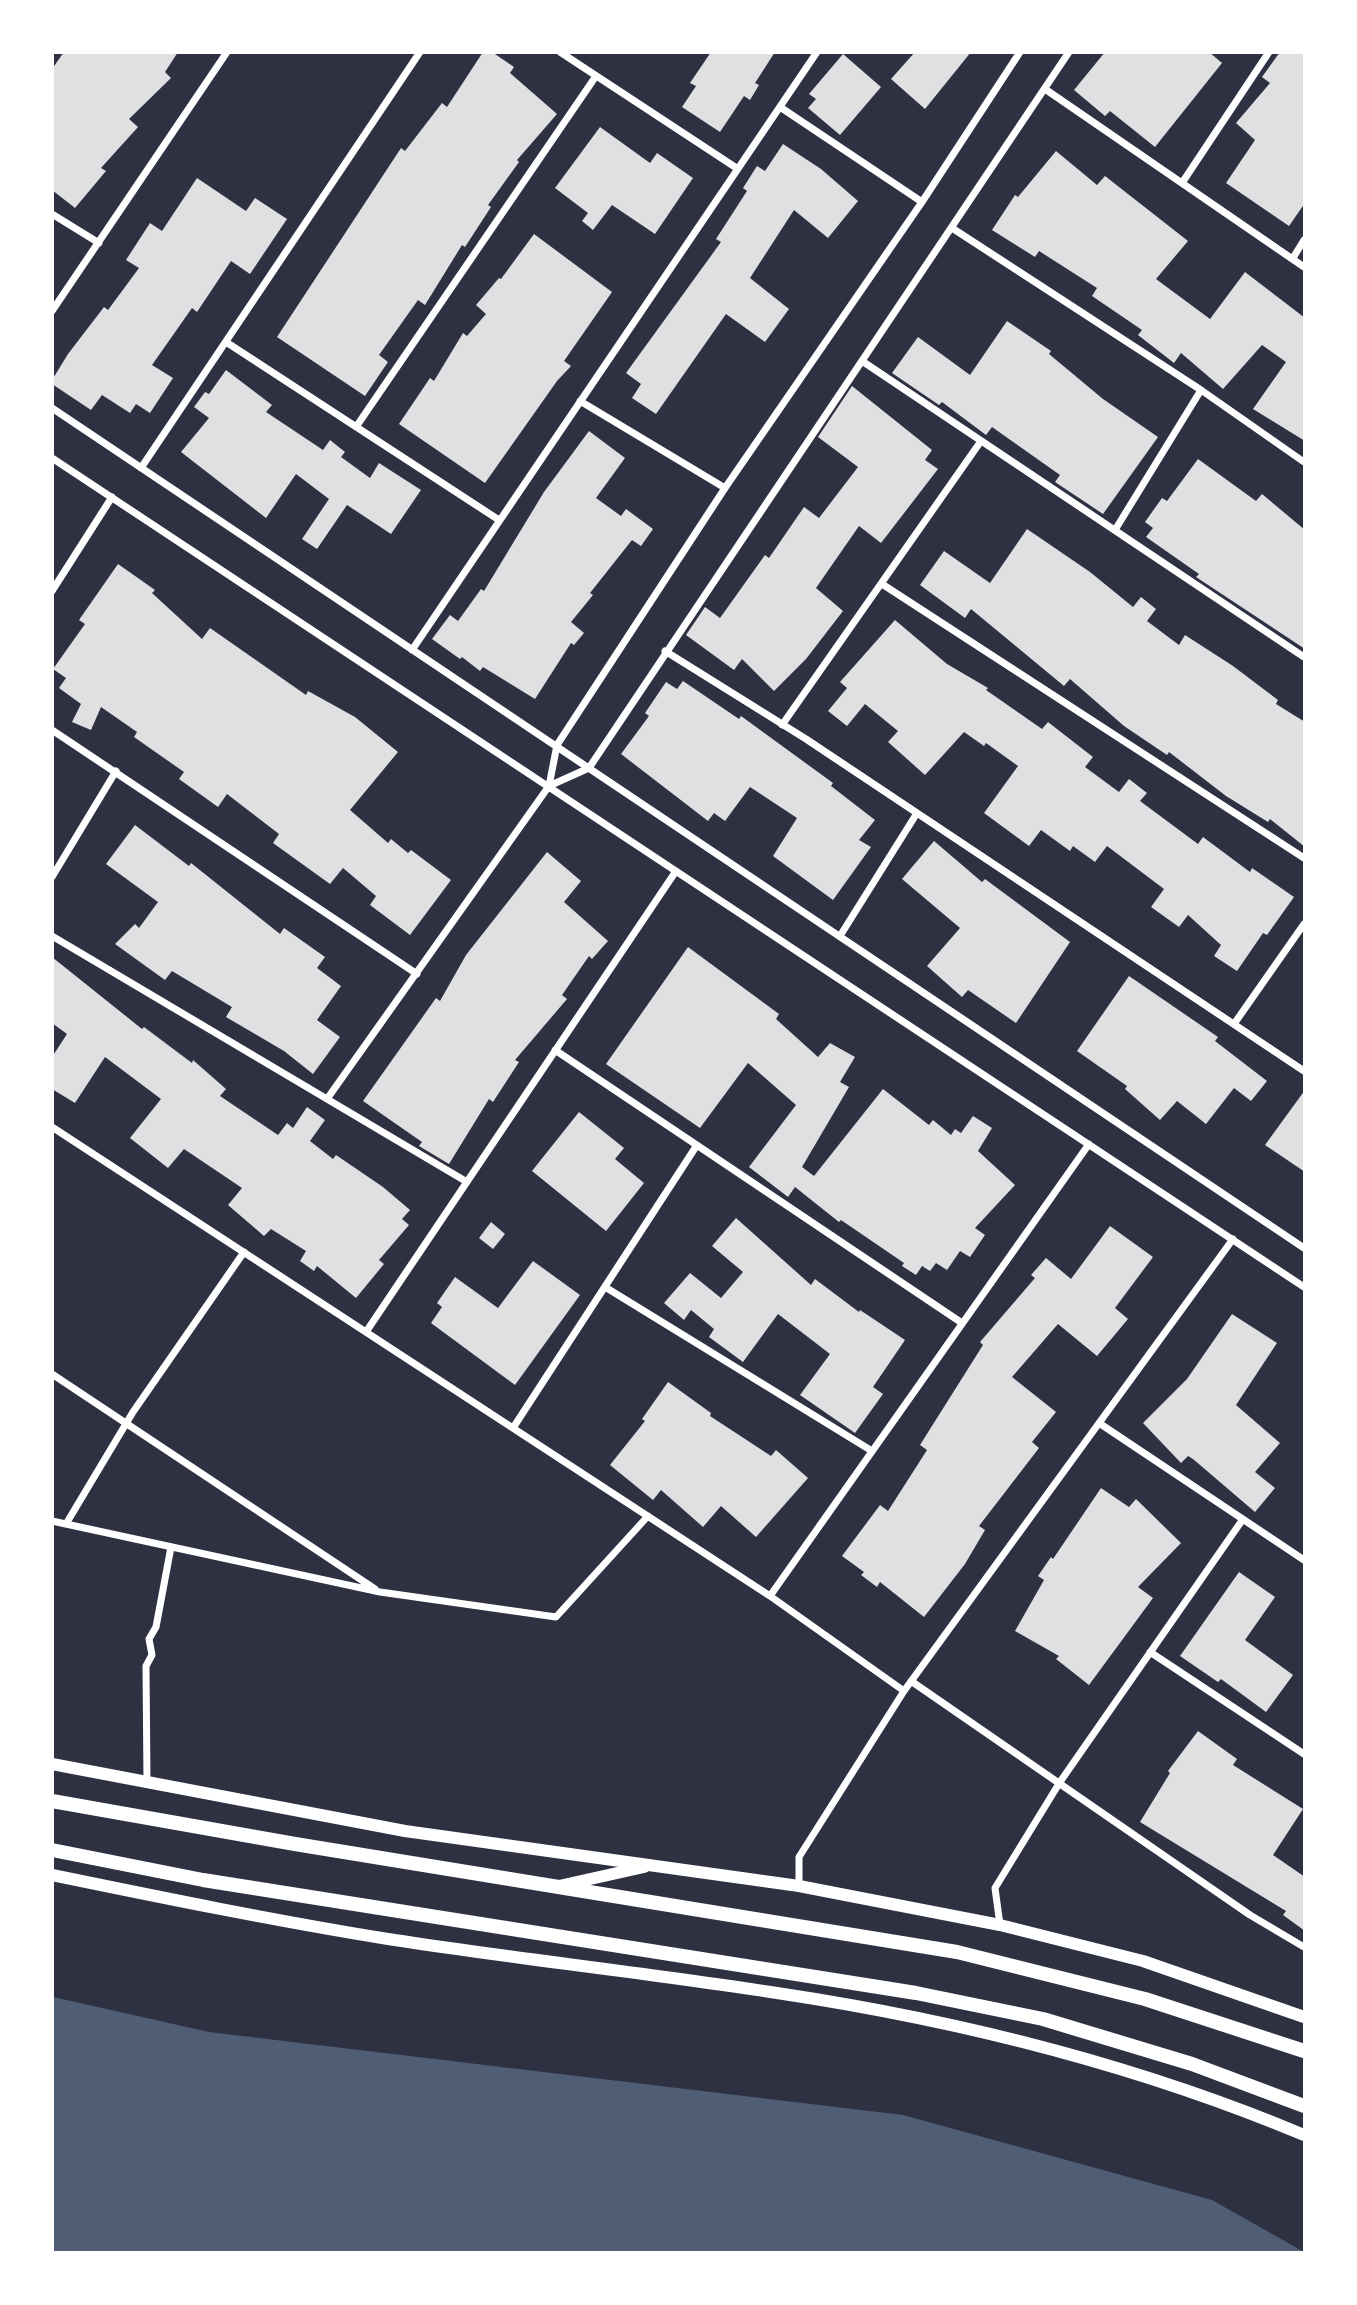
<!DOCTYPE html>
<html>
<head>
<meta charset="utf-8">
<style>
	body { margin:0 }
	#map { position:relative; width:1357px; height:2305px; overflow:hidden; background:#2d3142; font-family:Quicksand,sans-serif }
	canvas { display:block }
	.frame { position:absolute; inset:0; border:54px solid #fff; pointer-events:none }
</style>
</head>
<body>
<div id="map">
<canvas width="1357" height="2305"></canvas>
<div class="frame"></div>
</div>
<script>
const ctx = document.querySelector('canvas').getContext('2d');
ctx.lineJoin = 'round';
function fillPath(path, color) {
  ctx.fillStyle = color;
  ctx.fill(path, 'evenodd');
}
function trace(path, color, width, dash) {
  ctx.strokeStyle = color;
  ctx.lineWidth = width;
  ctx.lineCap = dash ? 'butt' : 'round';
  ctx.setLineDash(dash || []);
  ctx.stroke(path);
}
fillPath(new Path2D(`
	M53,1997l156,35 694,83 309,85 92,52h-1251z`), '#4f5d75');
fillPath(new Path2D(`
	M64,52h114l-13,20 6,6 -42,41 9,8 -37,41 5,3 -31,37 -23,-18v-121z
	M483,52h9l22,15 -4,6 47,41 -40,46 2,2 -31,43 3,2 -26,40 -3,-2 -37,60 -7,-5 -39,55 9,7 -23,34 -88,-59 124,-189 4,3 37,-48 5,4z
	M711,52h64l-20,31 4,2 -9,15 -6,-4 -24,36 -38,-25 14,-21 -6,-3z
	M915,52h56l-46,57 -34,-30z
	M1105,52h104l13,11 -67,84 -45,-36 -5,5 -31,-26z
	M1280,52h25v151l-16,23 -63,-43 29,-43 -19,-17 34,-40 -8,-6z
	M843,54l38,33 -41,48 -32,-27 8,-9 -7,-5z
	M600,127l50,36 7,-10 36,25 -38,56 -43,-29 -19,25 -11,-9 6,-8 -33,-25z
	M783,144l38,25 37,32 -30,37 -34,-28 -44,68 39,31 -24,33 -39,-28 -70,100 -24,-16 9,-14 -15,-11 95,-131 -5,-3 31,-48 -4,-3 14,-22 8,5z
	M1056,151l41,34 8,-9 83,65 -32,38 54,40 35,-47 60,46v123l-52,-32 33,-47 -24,-17 -39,44 -42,-36 -7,10 -36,-28 4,-5 -50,-34 5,-8 -58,-37 -4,6 -43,-27 23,-35 3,2z
	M197,178l49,33 9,-13 32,21 -37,55 -19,-13 -34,51 -5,-4 -40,57 21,13 -23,35 -14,-9 -6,9 -28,-18 -11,15 -39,-26v-4l16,-26 36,-47 4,3 31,-42 -13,-8 24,-37 12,8z
	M534,234l78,58 -48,69 7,5 -14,15 -72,102 -86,-59 31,-46 4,3 29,-48 4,3 19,-22 -10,-9 23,-27 2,1z
	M1007,321l44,30 -2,3 54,45 55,38 -55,77 -48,-32 5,-7 -68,-48 -6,8 -44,-33 -3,3 -47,-32 26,-36 52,38z
	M226,370l46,35 -6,7 57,38 7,-10 15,12 -4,5 29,21 9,-15 42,27 -30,44 -44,-29 -30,44 -15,-10 27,-40 -33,-25 -30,44 -85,-66 28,-34 -15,-11 11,-15 4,2z
	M852,386l80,64 -7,10 13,9 -57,74 -22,-17 -43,62 27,23 -37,48 -32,32 -32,-32 -8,11 -48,-35 19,-28 15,11 45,-63 4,3 35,-51 15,11 39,-51 -40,-30z
	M589,431l36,27 -29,40 25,18 5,-7 27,20 -12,17 -9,-6 -42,53 3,2 -22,27 13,11 -10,12 -3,-2 -36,56 -52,-32 -3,4 -18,-14 -2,2 -28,-20 18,-24 8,6 23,-32 3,2 60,-99z
	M1198,459l58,42 6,-7 43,36v119l-109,-72 3,-3 -53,-37 7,-9 -8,-6 17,-24 5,3z
	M1027,529l63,43 43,35 8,-10 15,12 -9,12 32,24 6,-10 48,31 45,34 -2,4 29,18v125l-35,-28 -2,3 -42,-26 -57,-44 -2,3 -43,-29 -54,-47 -6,7 -93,-77 -6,9 -45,-33 24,-34 46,32z
	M118,564l37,26 -3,3 50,46 8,-11 96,67 2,-4 47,26 43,35 -48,58 38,33 3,-4 17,14 3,-3 40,30 -41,55 -40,-30 6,-9 -33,-28 -13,16 -57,-41 6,-9 -52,-40 -9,13 -39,-28 5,-7 -50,-35 3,-5 -36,-25 -10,23 -19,-8 9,-18 -22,-16 7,-10 -13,-9 32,-45 -6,-4z
	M895,620l52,44 41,24 -2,2 56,39 6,-7 45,35 -8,10 34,25 10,-13 18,14 -7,8 58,43 5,-7 47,35 2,-4 42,29 -27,38 -4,-2 -26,38 -23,-15 7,-11 -33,-30 -9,12 -28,-20 13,-18 -57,-43 -12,16 -22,-16 -3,5 -29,-21 -12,16 -45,-33 34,-47 -32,-23 -2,3 -20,-14 -39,43 -37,-33 10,-11 -33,-27 -18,22 -19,-15 19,-23 -7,-6z
	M683,681l56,38 2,-3 92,67 -2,3 44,34 -16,20 12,7 -38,53 -60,-44 24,-38 -47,-31 -25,34 -11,-8 -6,8 -87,-67 28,-38 -4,-3 21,-31 11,7z
	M135,825l54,41 2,-3 89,71 4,-6 41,29 -8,11 24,18 -24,34 23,17 -27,37 -29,-23 -58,-34 6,-10 -60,-36 -7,9 -50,-36 20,-20 4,4 19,-26 -52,-38z
	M934,841l48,41 3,-3 85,63 -54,81 -48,-33 -6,7 -35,-31 33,-38 -58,-49z
	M547,852l34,29 -17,21 44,39 -16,18 -3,-3 -27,39 5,4 -52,61 4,2 -26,40 -4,-3 -40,65 -30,-18 3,-4 -59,-41 73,-103 4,3 26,-46z
	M688,947l91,67 -3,5 42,38 12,-14 25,14 -15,25 9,5 -47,80 12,9 69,-87 46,36 4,-5 18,15 4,-6 6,4 12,-17 19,12 -14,23 37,34 -40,43 10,7 -15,22 -10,-6 -13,19 -11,-7 -6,8 -8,-5 -6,9 -14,-9 2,-3 -63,-43 -2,2 -44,-35 -7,10 -39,-30 47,-62 -48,-42 -48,65 -94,-64z
	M52,957l90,72 2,-2 48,36 1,-3 33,29 -6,7 58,39 9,-12 6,5 14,-21 18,13 -15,21 23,18 3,-4 47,32 27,23 -8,9 7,6 -30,35 5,4 -28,34 -39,-32 -3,5 -14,-10 6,-10 -35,-22 -7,7 -36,-31 14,-17 -58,-39 -16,19 -38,-30 31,-39 -56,-42 -30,46 -23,-14v-32l15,-23 -15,-11z
	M1129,976l89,61 -3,4 52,40 -16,20 -17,-13 -28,36 -29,-23 -17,19 -35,-31 2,-3 -50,-35z
	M1305,1090v82l-40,-27z
	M579,1112l45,36 -9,11 29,24 -38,48 -74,-60z
	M736,1218l75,67 4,-6 44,33 1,-2 45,30 -32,47 10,7 -28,39 -55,-38 30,-41 -52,-40 -35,48 -34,-25 5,-8 -23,-19 -7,10 -20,-17 26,-30 31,25 22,-26 -31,-26z
	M491,1222l14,12 -12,15 -14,-11z
	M1110,1226l43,31 -38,51 13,11 -31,37 -39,-32 -46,53 44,35 -24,30 7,6 -60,78 6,4 -20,34 -41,53 -44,-35 -3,5 -16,-12 3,-3 -22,-16 38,-51 8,6 39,-61 -7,-5 63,-100 -3,-3 55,-64 -4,-3 15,-17 25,21z
	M533,1261l47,34 -65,90 -84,-62 11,-16 -5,-4 18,-26 43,31z
	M1232,1314l45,29 -41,62 44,38 -25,29 20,16 -20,24 -62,-53 -5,-3 -7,7 -38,-40 44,-44z
	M668,1382l43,31 -1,3 61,40 5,-6 32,28 -52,59 -35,-31 -18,21 -42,-37 -8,10 -43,-35 35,-44 -3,-2z
	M1101,1488l28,19 7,-8 45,44 -43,44 15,11 -64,87 -33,-26 3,-3 -44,-25 29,-51 -6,-4 13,-19 2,2z
	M1239,1572l36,25 -30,43 48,35 -27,37 -45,-33 -3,3 -38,-26z
	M1198,1731l39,28 -4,6 70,44 -30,46 32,22v54l-22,-16 3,-4 -146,-89 30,-49 -2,-2z`), '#e0e0e3');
trace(new Path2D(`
	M560,52l178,117
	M1045,89l259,178
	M780,107l142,95
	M1182,183l87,-131
	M52,214l47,29
	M952,228l249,162 103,72
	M1293,258l11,-18
	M52,311l175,-259
	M226,342l273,178
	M862,361l442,296
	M580,401l145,87
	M52,408l1252,840
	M356,427l240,-351
	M52,458l1252,829
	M141,468l279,-416
	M1115,530l86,-140
	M882,584l422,274
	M52,591l60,-94
	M412,650l405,-598
	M665,651l141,88 498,332
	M782,725l199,-284
	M52,730l365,244
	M549,786l40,-18 480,-716
	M52,877l64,-106
	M52,936l415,246
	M840,936l77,-123
	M1234,1024l70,-100
	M555,1050l407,273
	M327,1099l222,-313 8,-41 168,-257 197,-286 98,-150
	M52,1127l718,469 134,95
	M605,1287l267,164
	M366,1332l310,-461
	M52,1374l323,215
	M1099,1423l205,137
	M513,1428l184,-283
	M52,1521l328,71 176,25 92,-101
	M66,1524l67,-112 111,-160
	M770,1596l319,-452
	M1150,1652l154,102
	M911,1681l339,234 54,32
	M147,1782l-1,-116 6,-11 -3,-16 7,-12 15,-80
	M799,1886v-29l105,-166 329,-452
	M1000,1925l-5,-37 65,-106 183,-263`), '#fff', 7);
trace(new Path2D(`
	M52,1764l353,67 394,55 201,39 143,36 161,56
	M52,1875c112,23 224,46 336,64 129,20 260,34 389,54 180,27 360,72 527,142
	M559,1886l85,-19`), '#fff', 12);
trace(new Path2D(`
	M52,1801l243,43 662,108 188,47 159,52
	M52,1850l151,30 713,113 127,26 149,45 112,42`), '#fff', 14);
</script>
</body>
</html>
